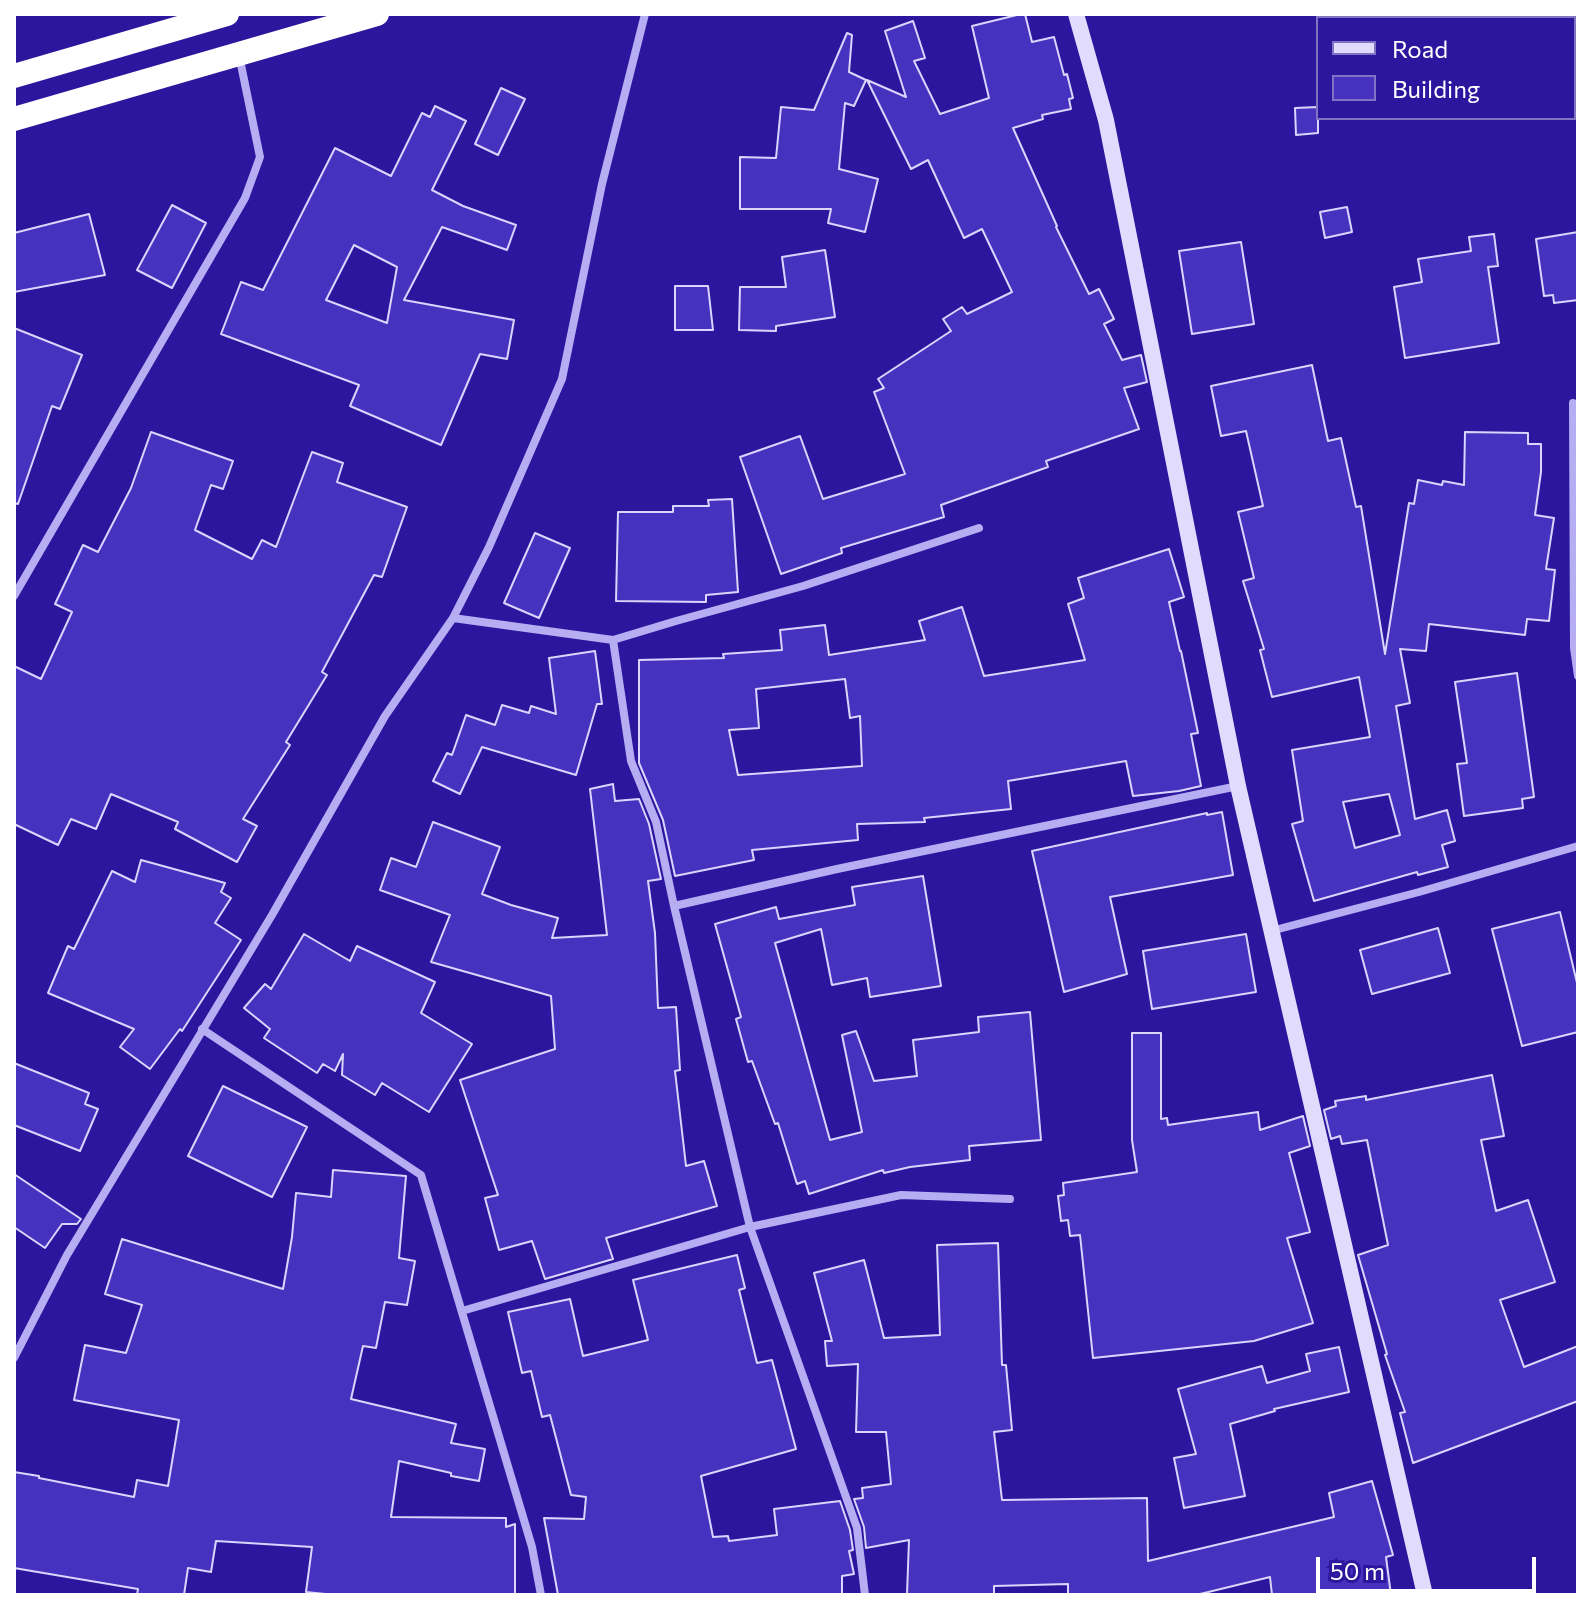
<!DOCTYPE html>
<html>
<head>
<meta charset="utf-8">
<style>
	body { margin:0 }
	#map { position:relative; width:1592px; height:1609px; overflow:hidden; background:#2b169d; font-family:Commissioner,sans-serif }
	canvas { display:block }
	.frame { position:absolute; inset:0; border:16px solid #fff; pointer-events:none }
	.legend { position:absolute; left:1316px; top:16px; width:260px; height:104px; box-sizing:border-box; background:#2b169d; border:2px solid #8073c4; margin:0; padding:10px 14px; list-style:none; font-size:24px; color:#fff }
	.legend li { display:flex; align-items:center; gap:16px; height:40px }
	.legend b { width:40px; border:2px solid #8073c4 }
	.scale { position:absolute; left:1316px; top:1557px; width:220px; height:36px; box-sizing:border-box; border:4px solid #fff; border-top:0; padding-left:10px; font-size:24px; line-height:28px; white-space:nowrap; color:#fff; -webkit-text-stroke:6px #2b169d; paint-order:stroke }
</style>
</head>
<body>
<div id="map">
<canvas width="1592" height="1609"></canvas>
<div class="frame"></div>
<ul class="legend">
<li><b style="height:10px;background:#e1dcfd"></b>Road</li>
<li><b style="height:22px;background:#4731bf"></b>Building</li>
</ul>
<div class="scale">50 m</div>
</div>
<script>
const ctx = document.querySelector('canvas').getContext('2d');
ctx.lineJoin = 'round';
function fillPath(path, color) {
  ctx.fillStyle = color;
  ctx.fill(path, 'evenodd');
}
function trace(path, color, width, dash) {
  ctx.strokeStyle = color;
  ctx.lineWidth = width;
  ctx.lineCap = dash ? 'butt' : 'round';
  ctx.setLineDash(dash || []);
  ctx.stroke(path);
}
const building = new Path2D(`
	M1021,14h4l7,28 22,-5 10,38 3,-1 6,24 -4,1 2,10 -29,6 1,4 -30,9 44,98 -1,1 33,67 10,-5 15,30 -10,5 18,36 19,-5 6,27 -23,6 15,41 -93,32 2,6 -107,38 3,12 -103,31 1,5 -61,21 -41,-117 60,-21 23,63 82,-25 -31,-82 10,-4 -6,-9 73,-48 -8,-12 19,-12 5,7 45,-22 -30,-63 -18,9 -36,-78 -17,9 -44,-89 39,17 -21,-66 28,-10 12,37 -11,3 26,53 49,-16 -17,-72z
	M847,33l5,2 -3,37 17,8 -12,26 -9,-3 -6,66 39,10 -13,53 -37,-9 3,-14h-91v-52l36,1 5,-51 33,3z
	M501,88l24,11 -27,56 -23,-11z
	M435,106l31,15 -34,69 31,16 53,19 -9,25 -65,-23 -38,73 110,20 -7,39 -27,-5 -39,91 -91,-39 9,-21 -138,-51 20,-52 22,8 72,-142 56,28 31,-63 8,4zM354,245l43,22 -10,56 -61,-23z
	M1318,107v26l-22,2 -1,-27z
	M172,205l34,18 -34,65 -35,-18z
	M1347,207l5,25 -27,6 -5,-26z
	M89,214l16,61 -91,17v-59z
	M1578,232v68l-24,3 -1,-8 -9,1 -8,-57z
	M1494,234l4,32 -10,1 11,76 -94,15 -11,-71 28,-5 -4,-23 53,-8 -2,-14z
	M1241,242l13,82 -62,10 -13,-83z
	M825,250l10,67 -59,9v5l-37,-1 1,-43h46l-4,-30z
	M675,286h33l5,44h-38z
	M14,328l68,27 -22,54 -8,-3 -34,98 -4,-1z
	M1312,365l16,76 13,-3 15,69 5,-1 24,148 24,-151 5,1 4,-24 24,5 1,-4 21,4 1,-53 63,1v11h13v28l-6,43 19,3 -8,51 9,1 -6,51 -22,-2 -2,16 -96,-11 -3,27 -26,-2 10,54 -14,3 19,113 32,-9 8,31 -13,4 6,22 -30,8 -1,-3 -103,29 -22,-77 11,-3 -11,-71 78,-13 -11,-60 -87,20 -12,-47 4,-1 -21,-68 11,-3 -16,-66 25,-6 -17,-75 -25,5 -10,-50zM1389,794l11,41 -45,13 -12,-46z
	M151,432l82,29 -10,28 -12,-4 -16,45 57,29 10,-19 14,7 36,-95 31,11 -6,19 70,25 -25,70 -8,-2 -52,97 5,3 -41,67 4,3 -47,74 14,7 -20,36 -62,-33 3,-7 -67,-28 -15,35 -25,-10 -13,26 -44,-21v-158l27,13 31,-67 -17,-8 28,-59 15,7 33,-64z
	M732,499l6,93 -32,3v7l-90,-1 2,-89h55v-6h36l-1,-6z
	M535,533l35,15 -31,70 -35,-15z
	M1169,549l15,48 -15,5 11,49h1l17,82 -7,1 10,52 -22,5 -46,5 -7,-35 -118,20 3,28 -87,9 1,4 -68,2 1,16 -106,10 2,10 -79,16 -12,-56 -24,-57v-103l85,-2 -1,-4 59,-4 -2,-20 45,-5 4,30 96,-15 -6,-19 43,-14 22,69 101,-16 -17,-56 16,-6 -6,-20zM845,679l5,39 10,-2 2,50 -124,9 -9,-45 30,-2 -3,-39z
	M595,651l7,53h-5l-21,71 -94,-28 -22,47 -27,-13 14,-28 5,2 14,-40 29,10 7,-20 27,8 2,-7 25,8 -7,-56z
	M1517,673l17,124 -12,2 1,9 -59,8 -7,-52 10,-1 -12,-81z
	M613,784l2,17 24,-2 10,25 12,55 -13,2 7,52 3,75 18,-1 4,63 -5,1 11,95 18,-5 13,45 -111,32 7,21 -68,20 -13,-38 -33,9 -14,-52 13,-3 -38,-115 95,-31 -4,-53 -120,-34 19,-47 -70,-25 11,-32 25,9 17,-45 67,25 -18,47 29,11 47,13 -6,20 55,-3 -17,-146z
	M1222,812l11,63 -123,22 17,77 -63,18 -32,-141 175,-38v2z
	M141,860l84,23 -4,9 10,6 -16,25 26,17 -59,91 -2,-2 -30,40 -30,-22 14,-18 -86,-36 20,-47 6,3 38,-78 23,11z
	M923,876l18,110 -71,11 -3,-19 -35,7 -11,-56 -46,14 55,197 32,-8 -20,-97 14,-4 18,50 43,-5 -4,-36 66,-8 -1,-15 52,-5 11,128 -72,6 1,14 -60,7 -26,6 -1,-3 -74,24 -4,-13 -8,3 -19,-61 -3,1 -23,-63 -4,1 -12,-43 5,-2 -26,-93 61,-17 3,12 76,-14 -3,-18z
	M1560,912l18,75v45l-56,14 -30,-117z
	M1438,928l12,45 -78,21 -12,-44z
	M304,934l46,27 7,-15 78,36 -14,31 51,31 -43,68 -47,-29 -7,12 -33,-20 1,-21 -8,17 -12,-7 -6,9 -53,-35 6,-9 -26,-21 21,-24 6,5z
	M1246,934l10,58 -104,17 -9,-58z
	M1132,1033h29v86l6,-1 1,7 90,-13 2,18 43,-14 7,30 -21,7 21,79 -23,6 26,85 -59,18 -161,17 -13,-123 -10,1 -2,-16 -7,1 -3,-25 6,-1 -1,-12 74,-11 -5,-32z
	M14,1063l75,30 -4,11 13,5 -18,42 -66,-26z
	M1492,1075l12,61 -23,4 15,71 32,-11 27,82 -55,18 24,67 54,-21v55l-165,62 -13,-50 5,-1 -20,-57 2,-1 -29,-99 30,-10 -21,-105 -25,4 -2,-8 -9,3 -7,-29 12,-4 -1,-5 31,-5v4z
	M223,1086l84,41 -35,70 -84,-41z
	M333,1170l73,6 -7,82 16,3 -8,44 -22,-3 -9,46 -13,-2 -12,53 105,25 -5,19 34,6 -6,32 -28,-5v-3l-52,-12 -8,56 115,1v9l9,-3v71h-180l-29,-3 6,-45 -96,-6 -5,31 -23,-4 -4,27h-47l1,-6 -124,-21v-96l25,4v2l95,19 3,-17 31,6 11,-66 -105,-20 11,-55 41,8 16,-48 -37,-11 17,-55 161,50 9,-52 4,-44 35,4z
	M14,1174l67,45 -4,5h-15l-17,24 -31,-21z
	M998,1243l4,122h4l6,65 -18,2 8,68 145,-2 1,63 186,-44 -5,-24 43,-12 21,74 -7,2 5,38h-119l-2,-18 -74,18h-128v-11l-74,2v9l-87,-1 2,-54 -43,8 -2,-21 -10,-28 9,-1 -1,-10 29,-4 -5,-52h-30l2,-68 -31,2 -2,-25h7l-18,-68 50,-13 20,78 56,-3 -3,-90z
	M737,1255l8,33 -6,2 18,73 15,-3 24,89 -95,27 12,61 15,-1 1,5 48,-6 -3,-26 66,-8 10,29 3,20 -4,1 5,23 -12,2v19h-284l-14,-77 40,1 2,-22 -15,-2 -21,-80 -8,2 -11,-46 -9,2 -14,-61 62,-13 13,57 65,-16 -15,-60z
	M1339,1347l10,45 -75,17 1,2 -45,13 15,72 -61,12 -10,-50 22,-4 -18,-65 84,-23 5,17 43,-12 -4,-17z`);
fillPath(building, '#4731bf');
trace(building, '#dad5fd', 2);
trace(new Path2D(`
	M1573,403l1,245 4,28
	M14,596l231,-398 15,-41 -21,-102
	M453,618l160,22 63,-19 127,-35 176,-58
	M613,640l18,121 25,61 18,84
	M1271,931l148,-39 159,-46
	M202,1029l219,146 111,372 9,48
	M462,1311l288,-84 151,-32 109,4
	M14,1358l53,-103 205,-340 113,-199 68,-98 36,-71 73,-168 40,-195 43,-170
	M865,1595l-8,-67 -107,-301 -76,-321 163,-37 401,-83`), '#b7adf3', 8);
trace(new Path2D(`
	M1076,14l30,106 132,666 187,809`), '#e1dcfd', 16);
trace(new Path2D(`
	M14,76l213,-62
	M14,119l363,-105`), '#fff', 24);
</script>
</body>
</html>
